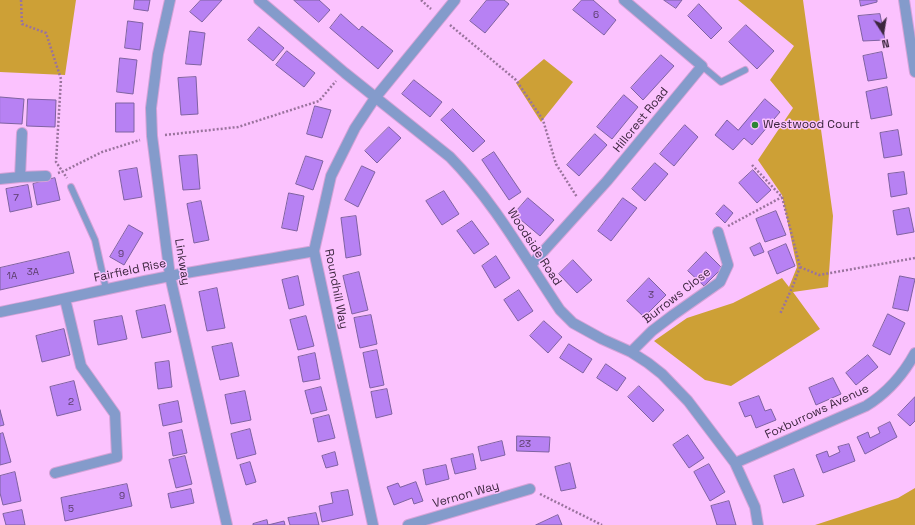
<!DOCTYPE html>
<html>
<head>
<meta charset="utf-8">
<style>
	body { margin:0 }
	#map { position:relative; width:915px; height:525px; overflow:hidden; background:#fbc2fe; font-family:"Space Grotesk",sans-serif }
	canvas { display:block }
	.north { position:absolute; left:863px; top:12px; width:40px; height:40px; -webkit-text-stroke:3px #fbc2fe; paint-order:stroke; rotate:168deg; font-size:11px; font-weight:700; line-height:16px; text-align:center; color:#3c263e }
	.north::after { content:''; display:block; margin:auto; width:14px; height:18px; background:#3c263e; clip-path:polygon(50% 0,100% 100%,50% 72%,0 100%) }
</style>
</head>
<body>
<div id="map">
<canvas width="915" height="525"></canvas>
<div class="north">N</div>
</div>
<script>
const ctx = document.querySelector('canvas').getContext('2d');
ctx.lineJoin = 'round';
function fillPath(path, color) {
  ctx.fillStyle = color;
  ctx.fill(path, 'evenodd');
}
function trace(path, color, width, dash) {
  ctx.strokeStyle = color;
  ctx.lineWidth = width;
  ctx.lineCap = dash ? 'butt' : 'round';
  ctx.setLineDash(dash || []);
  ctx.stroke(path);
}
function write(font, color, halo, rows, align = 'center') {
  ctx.font = font + ' "Space Grotesk",sans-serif';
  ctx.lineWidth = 3;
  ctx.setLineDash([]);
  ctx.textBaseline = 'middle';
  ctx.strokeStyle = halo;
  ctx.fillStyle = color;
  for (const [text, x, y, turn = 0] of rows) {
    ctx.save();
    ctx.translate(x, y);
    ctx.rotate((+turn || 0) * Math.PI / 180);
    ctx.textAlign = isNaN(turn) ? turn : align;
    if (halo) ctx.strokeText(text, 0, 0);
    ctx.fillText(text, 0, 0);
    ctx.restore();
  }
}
fillPath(new Path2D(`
	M0,0h76l-11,75 -65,-3z
	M738,0h65l30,216 -5,71 -35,5 27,37 -89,57 -26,-6 -51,-39 33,-23 46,-15 49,-25 7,9 8,-20 -15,-72 -24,-35 35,-52 -23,-28 24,-34z
	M544,59l29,23 -32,40 -25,-39z
	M915,488v37h-100l83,-27z`), '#cda036');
const building = new Path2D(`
	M135,0h15l-2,11 -14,-2z
	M201,0h21l-20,22 -12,-10z
	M294,0h25l11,10 -11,12z
	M487,0h17l5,4 -24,29 -15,-12z
	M582,0h11l23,20 -12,15 -31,-25z
	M664,0h18l-6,8z
	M860,0h17v2l-16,4z
	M699,4l23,24 -11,11 -23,-23z
	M341,14l18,16 3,-4 31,25 -15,18 -48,-41z
	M880,14l5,26 -22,1 -5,-25z
	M128,21l15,2 -3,27 -15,-2z
	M746,25l28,26 -17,18 -28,-27z
	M259,27l25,21 -11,13 -25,-21z
	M190,31l15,2 -4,32 -15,-1z
	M287,51l28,22 -11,14 -28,-22z
	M882,52l5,26 -19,3 -5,-25z
	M661,55l13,11 -31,34 -12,-12z
	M120,58l17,2 -4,34 -16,-2z
	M196,77l2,37 -17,1 -3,-37z
	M414,80l28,22 -12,15 -28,-23z
	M887,87l5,28 -21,4 -5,-27z
	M624,95l14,12 -26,32 -15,-12z
	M0,97l24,2 -2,25 -22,-1z
	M28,99l28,1 -1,27 -28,-1z
	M765,99l15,13 -28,33 -8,-7 -11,12 -18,-15 12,-15 11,10z
	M116,103h18v29h-18z
	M315,106l16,4 -9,28 -15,-4z
	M453,109l32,32 -12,11 -32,-32z
	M685,125l13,12 -24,29 -14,-12z
	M389,127l12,11 -24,25 -12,-12z
	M898,130l4,25 -18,3 -4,-25z
	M595,134l12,11 -28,31 -12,-11z
	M494,152l27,40 -12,8 -27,-40z
	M197,155l3,34 -17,1 -4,-34z
	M306,156l17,5 -10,29 -17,-6z
	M655,163l13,11 -23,27 -13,-12z
	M362,166l13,6 -17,35 -13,-7z
	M137,168l5,29 -18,3 -5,-29z
	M753,170l18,20 -14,13 -18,-20z
	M904,172l3,22 -16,3 -3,-23z
	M55,178l5,22 -23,5 -4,-21z
	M28,185l4,22 -22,5 -4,-23z
	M444,191l15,23 -17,11 -16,-24z
	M289,193l15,3 -7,35 -15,-3z
	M528,198l26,22 -14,16 -26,-22z
	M623,198l14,10 -26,33 -13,-10z
	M201,201l8,39 -15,3 -7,-39z
	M724,205l9,8 -8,10 -9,-9z
	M909,208l5,24 -17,3 -4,-24z
	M776,211l10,24 -21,7 -9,-23z
	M356,216l5,39 -15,3 -5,-40z
	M472,221l17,23 -15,10 -17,-23z
	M129,225l14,8 -19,32 -14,-8z
	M760,243l4,9 -10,4 -4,-8z
	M786,244l9,22 -18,8 -9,-22z
	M69,252l5,21 -74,17v-22z
	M706,252l16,16 -18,18 -16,-15z
	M496,256l14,22 -15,10 -13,-22z
	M573,260l19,20 -15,13 -18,-19z
	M359,272l9,38 -16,4 -9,-38z
	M298,276l6,29 -15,4 -7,-29z
	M900,276l15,3 -7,32 -15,-3z
	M649,278l17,17 -22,22 -17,-16z
	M217,288l8,40 -18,3 -8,-39z
	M519,290l14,21 -15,10 -14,-21z
	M165,305l6,27 -29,6 -6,-27z
	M888,314l17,9 -15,32 -17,-9z
	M371,315l6,29 -17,4 -6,-30z
	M122,316l5,23 -29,6 -4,-24z
	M306,316l8,30 -16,4 -8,-30z
	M544,321l18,16 -14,16 -18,-17z
	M64,329l6,26 -28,7 -6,-26z
	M232,343l7,33 -19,4 -8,-33z
	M569,344l23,15 -9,14 -23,-15z
	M377,350l7,35 -14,3 -7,-35z
	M315,353l5,26 -17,3 -5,-25z
	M868,355l10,12 -22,18 -10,-12z
	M169,361l3,26 -14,2 -3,-26z
	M606,364l20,14 -9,13 -20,-13z
	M833,378l8,16 -25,11 -7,-17z
	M74,381l7,29 -24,6 -7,-29z
	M639,386l25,24 -11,12 -25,-25z
	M321,387l6,23 -16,4 -6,-23z
	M387,389l5,25 -16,4 -5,-26z
	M245,391l6,29 -20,4 -6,-29z
	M759,396l6,15 6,-2 5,11 -20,8 -5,-13 -6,2 -6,-14z
	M915,397v24l-5,5 -12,-11z
	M178,401l4,21 -19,4 -4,-21z
	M0,410l4,15 -4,1z
	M329,415l6,23 -17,4 -5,-23z
	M890,422l7,15 -32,17 -8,-17 11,-5 2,6 10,-5 -2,-5z
	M250,429l6,25 -19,5 -6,-25z
	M182,430l5,23 -14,3 -4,-23z
	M3,433l8,29 -11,3v-31z
	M688,435l16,23 -15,10 -16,-23z
	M517,436l33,1 -1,15 -32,-1z
	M502,441l3,14 -24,6 -3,-14z
	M849,444l6,17 -32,12 -7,-18 11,-4 2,6 11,-5 -2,-5z
	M335,452l3,13 -12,3 -4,-12z
	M473,454l3,15 -21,5 -4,-15z
	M185,456l7,28 -16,4 -7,-28z
	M250,462l6,20 -10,3 -6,-20z
	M570,463l6,25 -15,3 -6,-24z
	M709,464l16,28 -15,9 -16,-29z
	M446,465l3,14 -23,6 -3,-15z
	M794,469l10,27 -21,7 -9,-27z
	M15,472l6,29 -18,4 -3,-12v-17z
	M416,482l7,19 -9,3 -2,-6 -18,7 -7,-18 11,-4 2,4z
	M127,484l5,22 -67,15 -4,-23z
	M191,489l3,14 -23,5 -3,-14z
	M348,490l5,25 -31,7 -3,-16 14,-3 -2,-10z
	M729,501l7,24h-19l-6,-19z
	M22,510l3,15h-19l-3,-11z
	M316,513l3,12h-29l-2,-7z
	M558,515l4,10h-26z
	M267,520l1,5 16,-4 1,4h-32v-1z`);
fillPath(building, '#b781f3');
trace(building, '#7f62a1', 1);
const service = new Path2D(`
	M702,66l19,16 24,-12
	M71,187l24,53 11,49`);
const minor = new Path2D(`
	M170,0l-12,54 -7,54 1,28 18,140 57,249
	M259,0l86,73 105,84c45,46 75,101 110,153l13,13 29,16 29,13 17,11 14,11 26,27 47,62 20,44 3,18
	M904,0l11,72
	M20,177l26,-1
	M0,179l20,-2 2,-44
	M531,265l76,-84 95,-115 -78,-66
	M0,312c57,-11 113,-25 170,-36 48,-9 96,-16 144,-25
	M631,352l21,-21 21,-16 47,-33 8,-17 -10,-33
	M735,463l131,-57c21,-13 37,-31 49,-53
	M55,473l62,-16 -2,-43 -34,-48 -16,-67
	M373,525l-59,-274 17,-75 24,-48 20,-30 80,-98
	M408,525l122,-36`);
trace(service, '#d5a3d8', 8);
trace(minor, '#d5a3d8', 12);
trace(new Path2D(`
	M21,0l1,24 24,9 15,46 -5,83 11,16
	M421,0l10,9
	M450,25l66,55 27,40 13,44 21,33
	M165,135l73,-8 81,-26 17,-20
	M752,165l30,32 18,70 -8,21 -12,26
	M58,173l6,-2 38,-19 38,-12
	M728,226l54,-29
	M800,267l19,8 96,-17
	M540,494l62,31`), '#9a739d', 2.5, [2, 2]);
trace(service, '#849bcb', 6);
trace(minor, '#849bcb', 10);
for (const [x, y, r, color] of [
	[755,125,4,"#2e8534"]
]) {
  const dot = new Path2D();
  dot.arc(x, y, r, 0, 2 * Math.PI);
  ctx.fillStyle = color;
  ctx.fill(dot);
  trace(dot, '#fbc2fe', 1.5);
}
write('10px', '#5b3d6b', null, [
	["6",596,15],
	["7",16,198],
	["9",121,254],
	["3A",33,272],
	["1A",12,276],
	["3",651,295],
	["2",71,402],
	["23",525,444],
	["9",122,496],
	["5",71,509]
]);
write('12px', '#3c263e', '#fbc2fe', [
	["Hillcrest Road",641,120,-51],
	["Woodside Road",534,247,57],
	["Linkway",182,262,81],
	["Fairfield Rise",130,271,-12],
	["Roundhill Way",336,289,79],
	["Burrows Close",677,296,-38],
	["Foxburrows Avenue",817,412,-25],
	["Vernon Way",466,495,-16]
]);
write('12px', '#3c263e', '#fbc2fe', [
	["Westwood Court",763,125]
], 'left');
</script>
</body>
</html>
